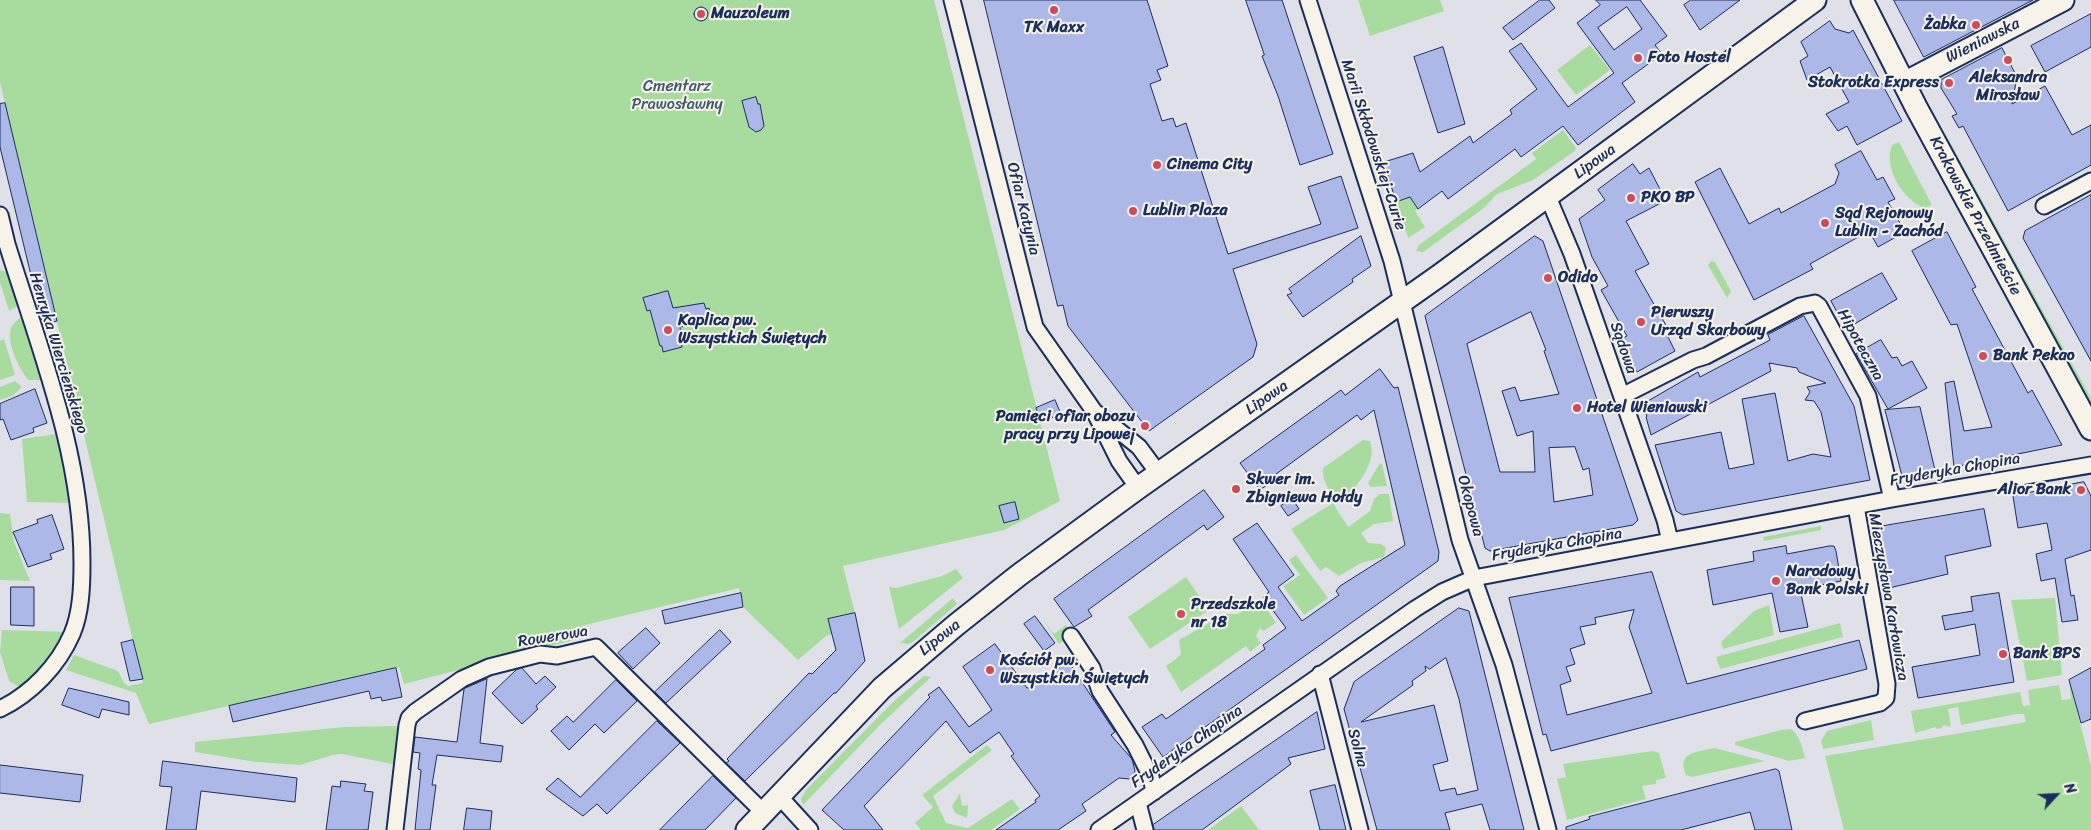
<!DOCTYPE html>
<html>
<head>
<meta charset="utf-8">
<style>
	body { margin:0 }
	#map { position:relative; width:2091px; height:830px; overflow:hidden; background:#e0e1e8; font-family:Sriracha,sans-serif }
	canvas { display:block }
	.north { position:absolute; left:2031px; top:770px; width:50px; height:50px; -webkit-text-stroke:4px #f7f3e8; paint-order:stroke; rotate:65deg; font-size:14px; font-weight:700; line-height:20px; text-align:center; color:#1b2f5e }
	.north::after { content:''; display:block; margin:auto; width:18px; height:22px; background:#1b2f5e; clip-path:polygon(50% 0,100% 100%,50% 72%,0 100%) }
</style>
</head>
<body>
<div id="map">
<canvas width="2091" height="830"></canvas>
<div class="north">N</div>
</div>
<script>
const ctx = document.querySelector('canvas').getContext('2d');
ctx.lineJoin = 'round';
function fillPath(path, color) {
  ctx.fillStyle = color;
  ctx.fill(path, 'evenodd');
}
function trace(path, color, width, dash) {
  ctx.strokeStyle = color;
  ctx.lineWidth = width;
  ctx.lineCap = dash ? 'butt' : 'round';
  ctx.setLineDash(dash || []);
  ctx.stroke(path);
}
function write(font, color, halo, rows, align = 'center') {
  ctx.font = font + ' Sriracha,sans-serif';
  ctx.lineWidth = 4;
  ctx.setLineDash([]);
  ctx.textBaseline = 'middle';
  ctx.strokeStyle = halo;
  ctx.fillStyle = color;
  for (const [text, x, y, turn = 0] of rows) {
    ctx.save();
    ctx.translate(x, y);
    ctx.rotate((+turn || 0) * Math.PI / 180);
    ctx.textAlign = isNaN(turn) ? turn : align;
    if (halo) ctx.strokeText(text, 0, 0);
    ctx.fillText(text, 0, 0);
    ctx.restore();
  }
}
fillPath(new Path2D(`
	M0,0h934l126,501 -56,29 -161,36 12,47 -27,6 4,15 -6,2 -28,24 -55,-53 -4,-19 -158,38 9,10 -186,48 -5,-17 -250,57 -13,-31 -70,-23 8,-15 44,16 6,12 4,3 15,-3 -143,-601z
	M1358,0h82l4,11 -74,25z
	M1590,45l20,25 -34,25 -19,-25z
	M1563,130l13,18 -1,3 -42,29 -36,14 -13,14 -61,44 -7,-1 3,-6 117,-86 -4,-6z
	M1948,139l143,259v5l-2,1 -145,-263z
	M1899,142l33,63 -7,3c-22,-7 -42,-41 -33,-63z
	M1411,197l7,12 -3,2 10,16 -17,11 -12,-36z
	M1711,261l4,1 16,29 -4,7 -19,-33z
	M0,270l10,3 11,31 -12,7 -9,-29z
	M24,314l21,66h-17c-9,-12 -22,-37 -17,-52 2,-5 9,-10 13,-14z
	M4,339l11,36 -15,5v-39z
	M15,381l7,6 -10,9 -12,4v-13z
	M63,433l12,70 -48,-1 -5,-63z
	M1363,440l7,1c7,21 -9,37 -20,54 -18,4 -28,-10 -27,-27z
	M1380,463l2,1 5,22 -17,1 -2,-4z
	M1380,494h9l4,27 -19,3 -13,9 7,10 13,1 5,4 -2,9 -23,6 -22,13 -13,-9 -6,4 -29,-42 42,-26 15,24 22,-16 4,-12z
	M0,513l10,1 4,28 16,39 -30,-1z
	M1821,526v4l-57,11 -1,-4z
	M1296,555l32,43 -24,17 -21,-29 17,-11 -11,-15z
	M956,569l7,9 -64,51 -10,-42 7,1 46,-12z
	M1186,577l23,33 -59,39 -22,-32z
	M953,598l4,6 -43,37 -5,3 -9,-1z
	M2055,598l7,77 -35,6 -16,-81z
	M1260,599l16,24 -13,8 -3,-3 -4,8 5,7 -11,9 -4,-6 -65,46 -15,-26 15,-11 -2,-15 46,-26h13z
	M1769,605l5,30 -51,14 -2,-7 33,-31z
	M1042,618l12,16 12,-9 6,9 -13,10z
	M1840,623l3,14 -123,32 -4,-12z
	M2,630l71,2 -45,60 -19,-11 -9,-29z
	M924,676l7,1 -52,49 -76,79 -2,-6 5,-9 87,-88z
	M2069,680l22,86v64h-247l-19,-74 201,-34 -2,-8h-7l-56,11 -3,-18 -10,2 3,17 -4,1 -1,-2 -4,1v2l-6,1v-2l-21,6 -4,-22 109,-19 3,14 7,-1 -2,-15 31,-5 3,15 9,-1z
	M1871,720l3,20 -51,9 -2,-8 6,-10z
	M400,726l-3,39 -55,-11 -9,1 -33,10 -44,-3 -61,-10v-10l149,-15z
	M1791,729c10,8 11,18 14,29l-16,3 -54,-16v-3l46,-12z
	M987,745l5,5 -59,46 13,27 22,5 44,-29 8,10 -29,21h-70l-6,-7 18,-16 -11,-12z
	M1714,748l51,13 -73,16 -6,-2c-10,-23 11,-23 28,-27z
	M1653,751l6,2 7,25 -10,2v4l-14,2 4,13 -79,21 -10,-41 9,-2 -3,-13z
	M960,793l2,13 6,-1 -1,13 -12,-5 -3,-7z
	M1241,806l18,24h-51z`), '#a8dc9f');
const building = new Path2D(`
	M984,0h163l21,66 -11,4 4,10 -11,4 12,37 11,-3 3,9 10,-4 42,131 93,-30 -13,-37 33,-11 17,52 -125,41 24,75 -4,13 -104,74 -81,-105 -5,-21 -5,1z
	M1246,0h36l51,154 -33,11 -22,-69 -16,-40 2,-1z
	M1540,0h9l6,8 -42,32 -10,-12z
	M1596,0h44l27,36 -12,9 7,9 -40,29 13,19 -57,43 -15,-19 -42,31 -6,-8 -67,50 -6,-8 -24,18 -8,-12 -14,5 -12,-40 29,-9 7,19 50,-36 3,7 39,-29 -2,-4 27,-21 -28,-38 12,-8 47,64 46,-34 -37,-50 23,-18zM1627,7l15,22 -28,21 -16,-22z
	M1691,0h49l-40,30 -16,-25z
	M1894,0h139l-109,57z
	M694 14a7 7 0 1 1 14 0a7 7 0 1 1-14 0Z
	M2091,14v33l-46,25 -14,-26z
	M1830,21l5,8 14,4 4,-3 49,91 -45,24 -10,-19 -9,5 -12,-17 23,-12 -19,-35 -23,13 -7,-19 8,-5 -7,-14z
	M1443,47l22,77 -27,9 -24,-76z
	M2002,48l15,29 -5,27 33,-18 27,49 19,-10v40l-83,46 -45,-85 -4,2 -7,-12 5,-2 -16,-26v-8z
	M756,97l2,7h2l4,22 -3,4 -5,2 -7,-5 -7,-26z
	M5,103l52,218 -14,4 -43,-178v-43z
	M1861,151l16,29 6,-3 12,22 -7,3 17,30 -27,15 -9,-16 -59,33 3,5 -59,31 -59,-118 25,-14 29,56 30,-16 2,5 54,-29 4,-11 -4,-8z
	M1633,164l7,10 9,-6 13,25 -6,3 5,7 -35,18 23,43 -14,7 32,56 -3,2 11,22 -38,21 -18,-32 8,-4 -26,-46 7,-4 -16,-29 -13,-38 26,-19 -7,-10z
	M2091,195v166l-68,-123 2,-7z
	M1947,232l29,55 -4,2 56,104 4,-3 30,55 -108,22 -9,-84 9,-2 10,50 28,-4 -35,-103 -6,1 -39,-74z
	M1361,236l10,30 -19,13 1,3 -50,35 -16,-22 5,-2 -3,-4z
	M1535,236l8,5 95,279 -5,5 -143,26 -5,-3 -60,-232zM1531,312l15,38 -2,1 15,43 -39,7 -5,-14 -13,4 15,45 16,-5 2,41h-35l-33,-128zM1575,447l8,23 6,-2 4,27 -39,7 -5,-54z
	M1882,273l15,26 -51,30 -15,-28z
	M668,291l5,17 31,-5 2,6 3,-1 3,13 -32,6 2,20 -19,5 -1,-6h-2l-10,-36 -3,1 -4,-13z
	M1804,316l50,90 16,74 -187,35 -7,-4 -21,-66 66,-13 8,37 25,-5 -12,-65 33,-6 13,68 25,-7 18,3 -10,-45 -7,-11 -9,-1 5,-8 -3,-5 19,-4 -27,-11 -2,-4 -28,-5 2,8 -120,64 -5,-18 1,-1 -6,-11 57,-33 2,5 70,-37 -2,-5z
	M1881,340l11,18 5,-1 5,9 10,-5 15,27 -39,21 -32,-55z
	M1380,369l14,19 4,-1 41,165 -1,9 -275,196 -21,-30 20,-13 4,5 99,-70 -2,-4 23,-17 -23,-31 6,-5 -36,-53 24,-16 37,52 -16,12 24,34 37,-26 -3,-4 4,-5 65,-41 -31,-135 -13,10 -4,-5 -85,62 2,3 -14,10 -20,-27 101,-73 4,5z
	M35,389l12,34 -14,5 1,4 -23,8 -8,-21 -3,1v-16z
	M1055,400l6,14 -20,8 -5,-14z
	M1920,407l15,63 -33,6 -17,-66z
	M2084,482l7,14v54l-26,9 6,37 3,-1 4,25 -16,2 -7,-44 -14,3 -5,-27 16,-4 -5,-27 -29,5 -5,-32z
	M1204,490l20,27 -17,13 -3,-5 -116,85 4,6 -18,11 -20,-28z
	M1292,498l7,11 -11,7 -7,-10z
	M1015,502l4,17 -15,4 -5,-17z
	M1984,509l7,37 -46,10 3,18 -59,14 -11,-61z
	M52,515l12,34 -14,5 2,5 -24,8 -15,-35 25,-9 -1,-3z
	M1786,546l1,8 42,-8h5l2,5 5,30 -41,8 8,38 -28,5 -8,-39 -59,12 -6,-35 47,-9 -1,-9z
	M1652,572l35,112 172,-44 8,29 -316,82 -5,-17 -3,1 -34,-137zM1634,610l-5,17 23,66 -85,22 -7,-30 11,-4 -5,-14 9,-3 -5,-15 15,-5 -5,-17 16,-3 -1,-6z
	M11,587h23v39l-23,-1z
	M741,593l2,14 -78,17 -3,-13z
	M1999,593l15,89 -96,16 -6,-31 68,-12 -5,-31 -30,6 -3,-14 31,-5 -2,-14z
	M1459,608l10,3 55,219h-34l-8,-26 -37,9 5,17h-73l-33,-121 10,-27zM1446,658l13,41 19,91 -21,5 -2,-7 -15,3 -7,-26 15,-4 -14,-56 -73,17 52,-37 -1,-4 14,-10 -1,-5 4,3z
	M855,613l10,48 -29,32h-2l-89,88 -19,-18 3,-2 -2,-2 82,-86 3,1 24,-24 -8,-31z
	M1035,616l20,27 -11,8 -20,-27z
	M646,628l14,15 -27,26 -15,-16z
	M720,630l11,12 -65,61 -11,-11z
	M133,640l10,39 -13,2 -9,-38z
	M995,644l32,44h3l38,-27 47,71 -4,3 21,24 3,12 -2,5 -4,3 -10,-1 -37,26 4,7 -28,19h-62l40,-28 -1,-2 5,-4 -29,-40 3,-2 -15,-22 -29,21 -24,-32 -82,85 19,24h-39l-22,-20 108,-113 -2,-2 11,-8 30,40 23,-17 -29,-43z
	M396,668l6,29 -20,4 -1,-4 -10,2 -2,-8 -136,31 -4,-16z
	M522,668l14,16 9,-8 11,11 -20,19 2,3 -16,15 -30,-31 24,-23z
	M2091,668v51l-10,4 -12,-43z
	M487,679l-7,64 23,3 -2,16 -64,-7 -5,30h4l-6,45h-15l6,-60 -3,-1 2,-16 -7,-1 2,-15 42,5 7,-53z
	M616,680l21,21 -33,32 -9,-9 -26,26 -18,-19 16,-15 6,6z
	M69,688l60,14v13l-27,-6 -3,9 -37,-13z
	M1317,712l8,37 -37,9 3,6 -89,66h-48l-1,-5z
	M657,721l23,22 -73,71 -10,-10 -14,12 -37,-27 12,-11 22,19z
	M163,761l134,17 -2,24 -94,-11 -5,39h-30l6,-43 -12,-1z
	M0,765l83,10 -3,27 -80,-9z
	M1776,769l3,2 13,59h-37l-5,-18 -69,18h-115v-3l24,-8 -1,-2z
	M713,776l23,22 -31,32h-45z
	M341,781l25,3 -2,7 9,1 -5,38h-42l6,-44 8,1z
	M1335,785l11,45h-26l-10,-39z
	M467,808l25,3 -2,19h-26z`);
fillPath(building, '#abb8e8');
trace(building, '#1b2f5e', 1);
const street = new Path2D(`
	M952,0l83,327 59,84 25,50 19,27
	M1308,0l84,261 68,279 44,125 44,165
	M1548,197l24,57 93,266 5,21
	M2044,206l47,-25
	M0,215l7,29c32,104 75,209 75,319 0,24 -1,50 -10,71 -14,32 -41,60 -72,75
	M1622,396l71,-36 13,-4 94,-50 15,-3 4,3 49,90 24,103
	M1098,414l41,33 20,27
	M1071,636l21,32 8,23 35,54 16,32 3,15
	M1320,674l40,156
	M1805,721l75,-18 6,-5 1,-14 -31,-178
	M779,796l31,34
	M1138,803l7,27
	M395,830l12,-105 2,-7 6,-6 47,-33 27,-12 51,-13 17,2 39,-9 167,165
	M1099,830l316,-221 27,-17 32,-14 418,-79 199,-34`);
const secondary = new Path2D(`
	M1862,0l54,107 175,322
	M1904,83l159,-83
	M747,830l135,-142 74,-63 63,-50 119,-87 302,-213 375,-275`);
trace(street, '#1b2f5e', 19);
trace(secondary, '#1b2f5e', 25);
trace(street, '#f7f3e8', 15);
trace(secondary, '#f7f3e8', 21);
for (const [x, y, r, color] of [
	[1054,10,5,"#d1495b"],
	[701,14,5,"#d1495b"],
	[1976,25,5,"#d1495b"],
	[1638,58,5,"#d1495b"],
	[2008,60,5,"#d1495b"],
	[1949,83,5,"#d1495b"],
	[1157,165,5,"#d1495b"],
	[1631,198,5,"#d1495b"],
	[1133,211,5,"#d1495b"],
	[1825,223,5,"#d1495b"],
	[1548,278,5,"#d1495b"],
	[1641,322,5,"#d1495b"],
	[668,330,5,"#d1495b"],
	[1983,356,5,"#d1495b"],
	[1577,408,5,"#d1495b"],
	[1145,426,5,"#d1495b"],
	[1236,489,5,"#d1495b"],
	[2081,490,5,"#d1495b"],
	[1776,581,5,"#d1495b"],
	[1181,614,5,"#d1495b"],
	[2003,654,5,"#d1495b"],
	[990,670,5,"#d1495b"]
]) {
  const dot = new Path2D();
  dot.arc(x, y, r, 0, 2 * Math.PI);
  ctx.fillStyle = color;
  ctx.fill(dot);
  trace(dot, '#f7f3e8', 2);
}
write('bold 16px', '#1b2f5e', '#f7f3e8', [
	["Mauzoleum",711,14],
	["Żabka",1966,25,"right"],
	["TK Maxx",1054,28,"center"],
	["Foto Hostel",1648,58],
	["Aleksandra",2008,78,"center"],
	["Mirosław",2008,96,"center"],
	["Stokrotka Express",1939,83,"right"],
	["Cinema City",1167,165],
	["PKO BP",1641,198],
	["Lublin Plaza",1143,211],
	["Sąd Rejonowy",1835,214],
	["Lublin - Zachód",1835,232],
	["Odido",1558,278],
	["Pierwszy",1651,313],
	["Urząd Skarbowy",1651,331],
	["Kaplica pw.",678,321],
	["Wszystkich Świętych",678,339],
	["Bank Pekao",1993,356],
	["Hotel Wieniawski",1587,408],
	["Pamięci ofiar obozu",1135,417,"right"],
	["pracy przy Lipowej",1135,435,"right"],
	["Skwer im.",1246,480],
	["Zbigniewa Hołdy",1246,498],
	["Alior Bank",2071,490,"right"],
	["Narodowy",1786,572],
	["Bank Polski",1786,590],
	["Przedszkole",1191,605],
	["nr 18",1191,623],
	["Bank BPS",2013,654],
	["Kościół pw.",1000,661],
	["Wszystkich Świętych",1000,679]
], 'left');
write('16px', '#1b2f5e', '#f7f3e8', [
	["Wieniawska",1983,41,-27],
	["Marii Skłodowskiej-Curie",1373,145,72],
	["Lipowa",1595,162,-36],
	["Ofiar Katynia",1023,209,76],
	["Krakowskie Przedmieście",1975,216,62],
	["Hipoteczna",1860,345,61],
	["Sądowa",1623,348,71],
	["Henryka Wiercieńskiego",58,353,73],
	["Lipowa",1267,398,-35],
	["Fryderyka Chopina",1955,470,-10],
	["Okopowa",1470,506,75],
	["Fryderyka Chopina",1557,545,-10],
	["Mieczysława Karłowicza",1888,597,80],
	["Rowerowa",553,637,-9],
	["Lipowa",940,638,-39],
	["Fryderyka Chopina",1187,747,-35],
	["Solna",1357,748,75]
]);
write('16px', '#3e5a6e', '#f7f3e8', [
	["Cmentarz",677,87],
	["Prawosławny",677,105]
]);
</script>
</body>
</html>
